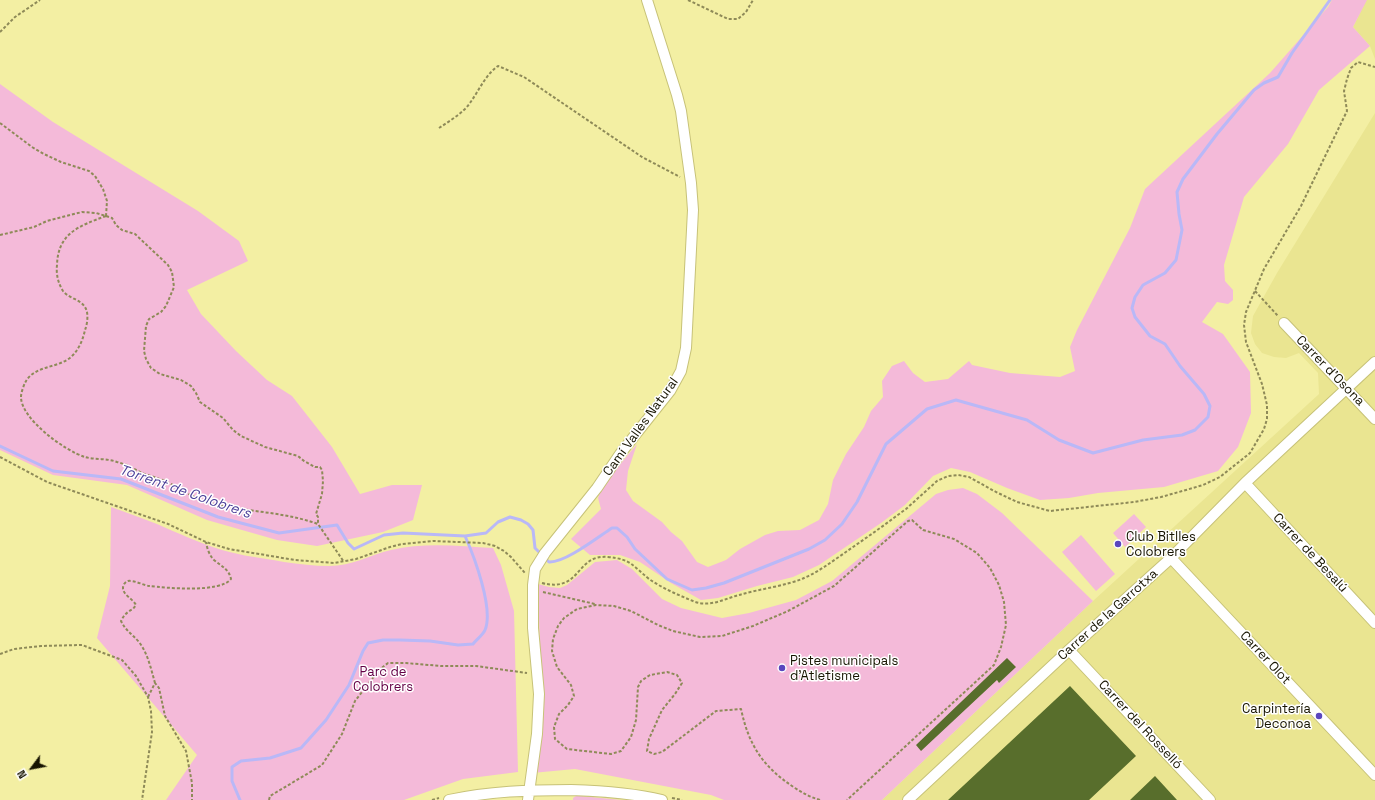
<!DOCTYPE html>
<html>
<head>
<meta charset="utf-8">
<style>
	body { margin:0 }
	#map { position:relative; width:1375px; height:800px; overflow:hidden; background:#f3efa3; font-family:"Space Grotesk",sans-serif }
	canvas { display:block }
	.north { position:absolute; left:12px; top:748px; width:40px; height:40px; -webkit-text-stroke:3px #fff; paint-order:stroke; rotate:238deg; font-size:11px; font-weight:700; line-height:16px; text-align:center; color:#171400 }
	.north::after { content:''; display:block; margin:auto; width:14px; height:18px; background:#171400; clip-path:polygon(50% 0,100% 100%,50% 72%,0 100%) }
</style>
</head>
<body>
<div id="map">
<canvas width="1375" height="800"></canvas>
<div class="north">N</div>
</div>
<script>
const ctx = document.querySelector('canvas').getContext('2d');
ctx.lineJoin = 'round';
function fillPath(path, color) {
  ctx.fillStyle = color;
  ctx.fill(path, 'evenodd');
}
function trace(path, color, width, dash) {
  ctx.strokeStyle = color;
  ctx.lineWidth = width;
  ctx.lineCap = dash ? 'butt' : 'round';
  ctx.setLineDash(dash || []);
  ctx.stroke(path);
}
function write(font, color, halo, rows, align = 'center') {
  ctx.font = font + ' "Space Grotesk",sans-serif';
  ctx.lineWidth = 3;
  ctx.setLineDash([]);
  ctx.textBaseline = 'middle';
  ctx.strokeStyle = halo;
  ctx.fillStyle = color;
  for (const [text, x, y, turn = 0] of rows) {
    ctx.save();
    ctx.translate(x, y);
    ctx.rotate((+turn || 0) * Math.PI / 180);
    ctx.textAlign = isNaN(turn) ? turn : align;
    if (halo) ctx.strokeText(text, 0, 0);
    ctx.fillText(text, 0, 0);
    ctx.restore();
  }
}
fillPath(new Path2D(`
	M1366,0h9v59l-5,-13 -17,-19z
	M1375,113v687h-493l211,-199 226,-207 -1,-21 -19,-20 -13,5 -12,-1 -12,-4 -7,-9 -4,-11 2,-17 24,-43z`), '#eae591');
fillPath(new Path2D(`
	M1332,0h35l-14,27 17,19 -51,44 -31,54 -44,53 -20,68 1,16 8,9v10l-5,4 -11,-2 -15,20 21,12 27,38 1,41 -13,34 -20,24 -54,16 -66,6 -29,5 -29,2 -33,-12 -37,-16 -19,-4 -18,8 -28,29 -24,18 -62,42 -26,12 -36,9 -39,12 -17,2 -30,-17 -31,-21 -20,-7h-30l-19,-16 30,-30 -3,-11 5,-13 34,-41 -9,27 -2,19 7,11 29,21 9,10 11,9 15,21 11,5 18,-7 14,-11 25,-14 13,-4 22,-1 19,-10 9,-16 5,-24 13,-26 18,-27 7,-16 12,-14 -1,-16 10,-15 12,-5 9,12 12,9 23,-3 21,-18 3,4 38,8 50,4 15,-6 -5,-24 7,-17 53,-102 15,-39 125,-116 58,-66z
	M0,84l53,38 145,89 41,30 9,20 -61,29 14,24 35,37 31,29 25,16 40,51 28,47 32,-9h30l-9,35 -30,12 -66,14 -40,-6 -70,-20 -80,-35 -74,-10 -53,-25z
	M963,488l14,6 25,19 91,88 -211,199h-158l-13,-5 -136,-26 -43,4 10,-55 -4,-134 11,3 11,1 7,-3 28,-23 22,-2 15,9 30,30 19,9 41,10 27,-5 47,-13 36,-19 104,-87 12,-4z
	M111,507c16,6 31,11 46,17 21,9 42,19 65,26 20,6 41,8 62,12 15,2 30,4 45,4 23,0 41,-11 62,-16 33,-8 69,-4 102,-2l8,17 13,46 4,161 -55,7 -59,21h-238l31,-45 -100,-117 13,-52z
	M1134,514l12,13 -21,20 -12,-14z
	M1081,535l34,39 -19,17 -34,-39z
	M576,796h5l40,4h-48v-2z`), '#f4bad9');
trace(new Path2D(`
	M0,446l53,25 68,8 97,38 61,16 58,-8 11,18 6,6 30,-14 19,-2 62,3 21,-3 12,-11 12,-5 11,3 7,4 5,6 2,18 5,5
	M545,558l4,4c16,1 49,-25 63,-34h5l10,9 8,12 32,30 25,11 14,-2 18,-5 85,-34 16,-9 17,-16 15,-22 29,-58 41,-35 29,-9 71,20 32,20 34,13 50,-13 39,-5 13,-5 13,-13 2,-11 -6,-12 -24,-28 -15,-22 -15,-8 -15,-19 -3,-9 3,-11 8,-12 22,-12 11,-13 6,-30 -3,-16 -2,-22 6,-13 34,-45 37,-44 10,-7 14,-6 14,-24 38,-53
	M240,800l-8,-19v-14l9,-6 29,-3 31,-10 25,-28 23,-35 14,-34 5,-8 15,-3h17l30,1 28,4 15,-1c3,-4 10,-9 12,-14 9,-21 -11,-74 -20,-94`), '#b9b8f7', 3);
fillPath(new Path2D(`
	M1007,658l9,9 -17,16 -2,-3 -76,71 -5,-6z
	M1070,686l66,70 -47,44h-141z
	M1155,776l22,24h-47z`), '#586e2c');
const minor = new Path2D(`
	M1284,323l91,96
	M1245,483l130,140
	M1171,558l204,217
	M1069,650l141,150
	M449,800c40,-9 81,-10 122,-10 30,1 62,3 91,10
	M528,800l9,-66 2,-40 -6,-66v-43l2,-16 10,-16 52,-65 23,-34 50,-63 11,-20 5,-23 7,-138 -2,-27 -10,-72 -4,-16 -30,-95
	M908,800l161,-150 102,-92 74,-75 130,-121`);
trace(minor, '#c7c278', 12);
trace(new Path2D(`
	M688,0l40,19h10l8,-7 7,-12
	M0,32l15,-15 25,-17
	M0,123l32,24 12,7 17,8 28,9 6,5 8,13 4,12 -1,15
	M439,128c9,-6 19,-12 27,-20 12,-14 17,-31 32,-42l26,11 118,80 38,20
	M106,216c-27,10 -48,17 -49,49 -1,9 1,18 6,26 7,9 21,8 24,21 1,6 0,13 -2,18 -2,9 -6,20 -14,27 -15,13 -41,7 -48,31 -1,3 -2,6 -2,9 0,22 44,54 64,60 10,3 22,1 32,5 9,2 17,7 25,11 8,3 16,5 23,8 16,7 31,20 49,23 34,8 71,8 104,20l26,38
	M0,235l34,-8 13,-6 35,-9 14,1 10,3 6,2 4,7 6,5 13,4 33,31 4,7 2,15 -8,19 -5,6 -12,7 -3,7 -2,25 2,8 5,9 9,6 21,6 10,6 5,7 4,9 23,16 10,12 8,6 24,11 33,9 6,5 11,6h5l2,3 1,11 -1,13 -6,20 2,3v7
	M1255,291l23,25
	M0,457l47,25 121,42 38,18 23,7 66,11 39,3 22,-4 34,-12 12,-3 31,-3 50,2 12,3 9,5 7,6 14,16
	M542,583c40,10 33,-29 66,-26 23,2 25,9 41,22 13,9 29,16 44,22 16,7 31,-2 46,-6 20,-6 47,-9 65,-17 14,-6 26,-15 39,-24 17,-12 35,-24 52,-37l11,-8 31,-28 11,-5 10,-1 11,2 27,15 21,10 33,9 84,-9 27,-5 25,-7 17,-5 17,-8 30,-24 14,-24 3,-10v-14l-5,-21 -16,-42 -2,-17 2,-13 18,-43 37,-63 46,-95 -3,-20 3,-12 4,-11 7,-6 17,5
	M543,592l52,12
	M0,654l14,-5 27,-3 41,-1 40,15 14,16 12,21 3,14 1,21 -10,68
	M155,683c-4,-14 -7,-29 -16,-41 -7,-8 -13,-11 -18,-21 3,-6 6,-9 12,-12l3,-4c-3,-6 -13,-10 -13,-17 0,-3 2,-6 5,-7 6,-1 15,4 21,5 18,2 71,7 82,-7 -2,-10 -10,-13 -17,-19 -5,-5 -7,-12 -8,-18
	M148,697l7,-14 4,5 6,28 21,35 6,32v17
	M672,798l10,2
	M269,800l1,-4 52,-31 20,-31 13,-33 24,-31 9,-7h18l35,3h35l51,7
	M432,800l7,-2
	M820,800c-10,-3 -17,-7 -25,-12 -32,-21 -46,-42 -54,-79l-25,2 -54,41 -8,2 -7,-3 2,-12 13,-29 13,-16 7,-11 -5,-8 -10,-3 -17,3 -9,6 -3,6 -2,33 -5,17 -10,14 -10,3 -44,-5 -12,-10 -1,-12 5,-13 9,-9 6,-9 -3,-11 -14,-18 -5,-16 1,-12 5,-13 6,-8 13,-9 19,-4 18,1 17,5 27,14 15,6 27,6 22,-1 31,-10 35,-15 46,-25 74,-65 4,-1 11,10 31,9 23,14 13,15 9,17 5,17 2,23 -5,22 -7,18 -147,135`), '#8e8a58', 2, [3, 2]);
trace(minor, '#fff', 10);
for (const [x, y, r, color] of [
	[1118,544,4,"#5a46be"],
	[782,668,4,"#5a46be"],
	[1319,716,4,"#5a46be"]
]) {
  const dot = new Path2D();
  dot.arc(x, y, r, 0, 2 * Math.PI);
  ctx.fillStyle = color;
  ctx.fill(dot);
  trace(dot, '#fff', 1.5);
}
write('13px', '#171400', '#fff', [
	["Carrer d'Osona",1330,371,46],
	["Camí Vallès Natural",641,427,-54],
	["Carrer de Besalú",1310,553,47],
	["Carrer de la Garrotxa",1108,615,-42],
	["Carrer Olot",1265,658,47],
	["Carrer del Rosselló",1140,725,47]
]);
write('13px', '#171400', '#fff', [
	["Club Bitlles",1126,537],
	["Colobrers",1126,552],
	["Pistes municipals",790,661],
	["d'Atletisme",790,676],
	["Carpintería",1311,709,"right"],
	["Deconoa",1311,724,"right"]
], 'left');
write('13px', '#640146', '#fff', [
	["Parc de",383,672],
	["Colobrers",383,687]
]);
write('italic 14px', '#4b3e98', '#fff', [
	["Torrent de Colobrers",185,492,19]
]);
</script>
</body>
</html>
